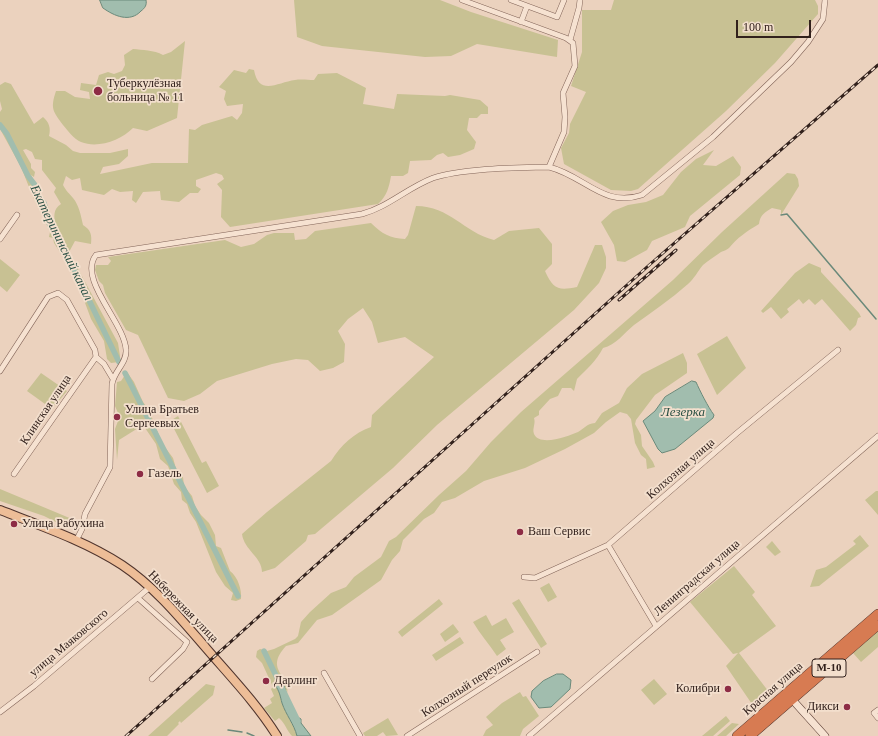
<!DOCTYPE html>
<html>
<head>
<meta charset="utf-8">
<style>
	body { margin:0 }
	#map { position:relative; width:878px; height:736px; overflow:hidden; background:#ebd2be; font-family:"Times New Roman",serif }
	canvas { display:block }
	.scale { position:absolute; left:736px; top:20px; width:75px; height:18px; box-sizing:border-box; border:2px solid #32211c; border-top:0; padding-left:5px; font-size:12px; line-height:14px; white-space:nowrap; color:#32211c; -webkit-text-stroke:3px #f3dfcd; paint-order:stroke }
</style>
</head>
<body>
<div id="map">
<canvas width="878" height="736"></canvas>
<div class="scale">100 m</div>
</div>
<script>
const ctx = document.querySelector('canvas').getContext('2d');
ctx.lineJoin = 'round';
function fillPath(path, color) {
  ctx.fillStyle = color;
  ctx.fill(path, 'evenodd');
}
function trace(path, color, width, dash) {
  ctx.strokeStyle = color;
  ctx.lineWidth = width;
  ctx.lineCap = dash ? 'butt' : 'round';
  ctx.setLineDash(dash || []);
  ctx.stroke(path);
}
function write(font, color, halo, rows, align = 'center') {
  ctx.font = font + ' "Times New Roman",serif';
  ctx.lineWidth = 3.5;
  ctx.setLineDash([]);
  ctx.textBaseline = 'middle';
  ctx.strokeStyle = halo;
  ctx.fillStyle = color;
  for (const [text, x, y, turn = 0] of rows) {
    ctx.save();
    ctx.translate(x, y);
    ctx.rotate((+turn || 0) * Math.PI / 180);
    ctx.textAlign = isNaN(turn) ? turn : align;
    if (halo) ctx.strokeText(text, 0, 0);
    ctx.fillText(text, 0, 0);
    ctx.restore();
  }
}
fillPath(new Path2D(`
	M294,0h146l31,12 87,28 -1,17 -80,-13 -26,12 -26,1 -103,-11 -25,-9z
	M614,0h201l3,6v8l-43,49 -49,48 -88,78 -7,2 -20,-1 -47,-26 -3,-16 8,-15 1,-9 16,-32 -15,-6 11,-34v-42h29z
	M185,41l-8,77 -30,13 -14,-3c-12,12 -35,21 -52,14 -7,-3 -13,-11 -18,-17 -10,-14 -13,-16 -7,-34h9l10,6 15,2 -1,-7 -9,-2 1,-7 15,2 3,-10 9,-3 6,2 8,-3 3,-6 -1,-10 9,-6c9,1 21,1 30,6l8,-3z
	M249,69l5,1c5,27 24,12 41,10 6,-1 13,0 19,0l4,-6 19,-1 29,15 -3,16 31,5 3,-15 48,2 5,-1 30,5 8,7v7h-7l-4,4h-8l-2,12 9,12 -2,7 -14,6 -12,2 -5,-4 -6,2 -6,5 -21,1 -2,12 -5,3h-12c-2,11 -4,20 -13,28l-148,23 -9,-10 1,-27 -5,-6 7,-5 -2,-4 -6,-2 -20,7v6l5,3 -3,4h-8l-11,9 -18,-2 -1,-9 -17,1 -7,11 -4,-3 1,-9 -13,1 -8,-3 -8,6 -22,-5 -2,-12 -8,2 -6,-4 -3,9c3,6 6,8 10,13 6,7 8,18 10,27 8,5 9,10 8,19l-16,-3 -6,11c-7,-11 -24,-39 -8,-48l-7,-12 2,-4 -14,-18v-10l-7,-1 -3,-7 -6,-3 -3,1 8,14v4l4,4 -1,5 -3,-2 17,31 4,18 8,21 16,20 42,78 2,13 -1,6 -8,1 -4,-4 -3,-18 -13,-22 -10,-27 -12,-26 -15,-23 -1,-5 -4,-1 1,-5 -4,-9 -13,-26 -12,-30 -21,-38v-17l2,-3 -2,-8v-16l5,-3 6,2 23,40 9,-7c6,5 8,11 6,19l17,9 7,6 7,2h30l18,-4v7l-9,8 -16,3 -3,7 52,-11h36l1,-34 6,1 7,-5 30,-9 5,4 5,-7 1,-9 -16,2 -3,-7 2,-8 -7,-4 15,-17 12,3z
	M714,150l-11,15 13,1 17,-10 8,11 -1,8 -50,41 -5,11 -33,14 -5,9 -22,12 -8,-1 -3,-16 -13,-23 12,-11 15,-6 18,-3 17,-7 18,-23 15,-13z
	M787,173l8,1 3,5 1,7 -18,29v-5l-9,-2c-7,4 -12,7 -13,16 -12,7 -22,14 -30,24 -2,2 -6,3 -8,4 -6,4 -13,9 -18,13 -5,6 -9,14 -15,19 -17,15 -36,28 -54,41 -10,8 -18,20 -31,23 -7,13 -16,21 -26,31l-3,12 -3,-3h-9l-4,8 -8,3 -11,12v4l-5,3c2,6 -2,10 0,16 6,13 35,2 44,-2 7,-4 8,-8 17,-9l7,-10 17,-10 8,-15 15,-14 41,-21 4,10v10l-32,22 -19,25 -1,4 6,11 1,11 11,16 2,5 -8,2 -1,-10 -5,-4 -6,-12 -4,-24 -4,-5 -7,-2 -14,10 -12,11 -29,16 -40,19 -41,13 -29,17 -13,4 -8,11 -10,6 -21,21 -3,11 -8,9 -11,20 -49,35 -15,5 -19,23 -12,3c-23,25 6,29 1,49v-4l-12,-6c5,7 5,11 7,18 4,12 12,21 15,33h-5c-5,-5 -7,-13 -13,-18l-4,3 -11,-13 8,-5 -2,-4 4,-3 -3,-7 2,-2 -11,-24 -6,-6 1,-6 3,-2 7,2 7,-2 21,-10 3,-3 3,-14 9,-10 21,-19 15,-6 8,-10 27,-20 8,-16 7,-4 43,-42 27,-24 25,-29 30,-30 152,-132 49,-48z
	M416,206c34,0 47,26 78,34l15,-9 30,-3 13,16v20l-7,7c8,18 13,20 32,16l18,-42h7l4,12v11l-7,15 -25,27 -137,115 -44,43 -78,66 -7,1 -2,6 -31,27 -13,4c0,-15 -18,-22 -20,-38l25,-22 64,-51c10,-16 23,-28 40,-34l1,-12 62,-58 -29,-20 -27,6 -6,-21 -9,-14 -15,11 -10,12 7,13 -1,18 -11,6 -13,3 -12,-11 -12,-1 -24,5 -55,17 -17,13 -16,7 -16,-3 -30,-63 -12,-5 -21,-37 -2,-8 -4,-4 -4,-11 1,-5h12l3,-4 -3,-4 117,-17 16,7 13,-3 13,-9 7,-2h20l1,7 11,-1 9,-8 56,-8c11,11 19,15 34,16l3,-4z
	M0,259l20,16 -13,17 -7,-6z
	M809,263l12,5v4l38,41 2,4 -3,1 -2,7 -6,6 -28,-32 -7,6 -6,-6 -6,5 -4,-5 -12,10 2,3 -8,7 -10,-12 -8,6 -2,-2 34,-38z
	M727,336l19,32 -29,27 -20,-41z
	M127,372l7,10 9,20 6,8 13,33 11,15 4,14 6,5 1,9 8,10 3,10 6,9 8,8 6,12 1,11 5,2 9,23c8,6 12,19 11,28l-5,2 -5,-1 2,-7 -8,-7 -9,-14 -20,-50 -6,-9 -3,-9 -5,-4 -1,-8 -7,-8 -6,-18 -8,-7 -4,-15 -13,-19 -24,15 -2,20 -2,-31 3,-8v-8l-3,-7 2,-24 4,-1z
	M41,373l26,18 -15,18 -25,-18z
	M178,416l24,47 4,-2 13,25 -12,7 -37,-72z
	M0,489l72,30 -3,6 -5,1 -20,-10 -44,-15z
	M876,491h2v24l-13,-15z
	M860,535l9,11 -50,40 -9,1 6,-17 10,-3 30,-23 -3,-3z
	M772,541l9,11 -6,4 -9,-9z
	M734,566l21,26 -3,3 24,31 -37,27 33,43 -16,14 -30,-44 12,-13 -5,1 -43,-52z
	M549,583l8,14 -9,5 -8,-14z
	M439,599l4,5 -41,33 -4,-5z
	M519,599l28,45 -6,4 -29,-45z
	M486,615l6,11 14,-8 8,14 -14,8 6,9 -9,7c-8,-12 -17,-22 -24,-34z
	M453,624l6,8 -14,10 -5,-8z
	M878,631v16l-17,15 -8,-9z
	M460,637l4,6 -28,18 -4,-6z
	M654,679l13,15 -13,11 -13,-15z
	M206,684l9,2 -2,9 -32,28 -1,-2 -2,2 1,1 -12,12h-19z
	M520,692l3,5 3,-1 13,20 -16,13 -3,7h-37l3,-6 7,-5 -7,-8 16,-14z
	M726,716l4,5 -17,15h-11z
	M388,718l10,17 -12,1 -3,-4 -6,4h-12l-2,-3z
	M732,723l7,1 -13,12h-9z`), '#c8c193');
const water = new Path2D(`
	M100,0h46c1,5 -1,8 -5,11 -11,12 -27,5 -38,-3z
	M692,381l4,1c4,9 12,25 18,33l-1,3 -38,31 -13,4 -4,-4 -15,-28 12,-10 10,-14z
	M557,674h6l8,6 -1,9 -19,18 -12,1 -8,-11 1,-6 11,-10z
	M276,679l6,1 10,30 2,5 7,4v4l10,13h-14c-3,-12 -11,-21 -15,-33 -2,-7 -2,-11 -7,-18z`);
fillPath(water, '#a1bdae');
trace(water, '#6a897a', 1);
trace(new Path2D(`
	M781,215l6,-1 89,105
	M228,730l14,2
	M247,733l7,3`), '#6a897a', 1.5);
trace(new Path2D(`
	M0,125l7,9 21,42 10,13v7l6,7 5,20 14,29 10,15 46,95
	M125,373l113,223
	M264,651l34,70`), '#a1bdae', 5.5);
const street = new Path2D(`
	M462,0l104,38 7,5 2,23 -12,27 2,24 -1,15 -15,35
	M511,0l46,17 7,-17
	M521,22l6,-16
	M570,40l9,-32 1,-8
	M0,239l17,-24
	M0,371l48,-74 10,-4 9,7 28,50 1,7 8,7 9,15
	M14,474l82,-117
	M76,541l6,-12 3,-15 25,-47 2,-83c2,-13 15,-21 14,-34 -1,-27 -49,-71 -30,-95l266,-41c26,-7 45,-26 71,-36 30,-10 84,-10 116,-11 36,9 54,41 93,28l71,-58 78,-75 17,-20 15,-23 2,-19
	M608,545l48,81
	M524,577l11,1 73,-33 129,-112 101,-83
	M138,598l49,44 -4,7 -31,30
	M324,673l36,63
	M878,710l-4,3 4,5
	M0,712l34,-26 116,-99
	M407,736l130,-84
	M529,736l349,-300`);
const secondary = new Path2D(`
	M789,696l36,40`);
const primary = new Path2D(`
	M0,510c41,16 85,31 122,55 33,22 59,54 84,83 25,29 51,56 71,88`);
const highway = new Path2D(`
	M737,736l141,-122
	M750,736l128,-111`);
trace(street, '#826458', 6);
trace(secondary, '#63463c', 8);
trace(primary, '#4f342d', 10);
trace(highway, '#4f342d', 10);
trace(street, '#f6e2d1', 5);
trace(secondary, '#f6e2d1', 7);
trace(primary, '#edbd97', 8);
trace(highway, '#d77b52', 9);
const rail = new Path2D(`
	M619,300l57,-50
	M126,736l521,-469 231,-202`);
trace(rail, '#32211c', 3);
trace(rail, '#f3dfcd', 1.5, [4.5]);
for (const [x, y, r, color] of [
	[98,91,5,"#8d2c45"],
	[117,417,4,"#8d2c45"],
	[140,474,4,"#8d2c45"],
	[14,524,4,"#8d2c45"],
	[520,532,4,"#8d2c45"],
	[266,681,4,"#8d2c45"],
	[728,689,4,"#8d2c45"],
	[847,707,4,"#8d2c45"]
]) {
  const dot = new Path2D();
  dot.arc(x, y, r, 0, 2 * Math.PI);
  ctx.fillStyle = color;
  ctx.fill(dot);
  trace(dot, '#f3dfcd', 1.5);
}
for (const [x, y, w] of [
	[829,668,34]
]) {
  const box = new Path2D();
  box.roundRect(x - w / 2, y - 9, w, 18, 3);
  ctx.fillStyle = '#f3dfcd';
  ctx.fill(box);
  trace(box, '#32211c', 1);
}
write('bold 11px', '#32211c', null, [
	["М-10",829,668]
]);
write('12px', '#32211c', '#f3dfcd', [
	["Туберкулёзная",107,84],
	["больница № 11",107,98],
	["Улица Братьев",125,410],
	["Сергеевых",125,424],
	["Газель",148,474],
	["Улица Рабухина",22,524],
	["Ваш Сервис",528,532],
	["Дарлинг",274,681],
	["Колибри",720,689,"right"],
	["Дикси",839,707,"right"]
], 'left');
write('12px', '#32211c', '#f3dfcd', [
	["Клинская улица",46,410,-56],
	["Колхозная улица",681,469,-41],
	["Ленинградская улица",697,578,-41],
	["Набережная улица",183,607,46],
	["улица Маяковского",69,643,-40],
	["Колхозный переулок",467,686,-33],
	["Красная улица",773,689,-41]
]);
write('italic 13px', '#2c5145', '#f3dfcd', [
	["Екатерининский канал",61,243,64],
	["Лезерка",683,413]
]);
</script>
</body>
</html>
